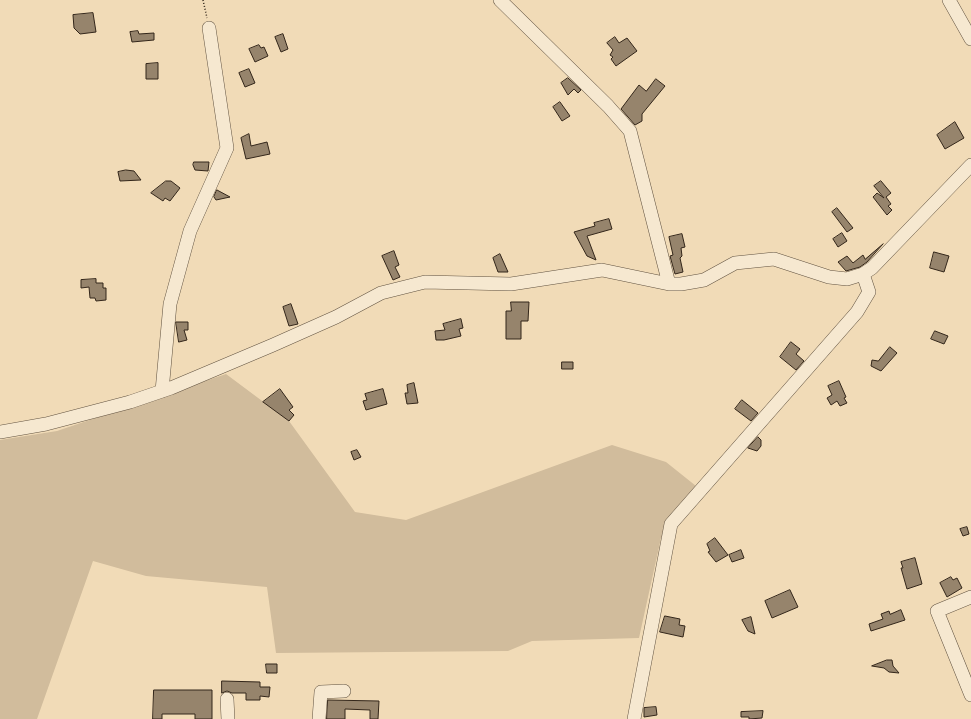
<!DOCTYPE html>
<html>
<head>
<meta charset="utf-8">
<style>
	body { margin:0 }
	canvas { display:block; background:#f1dbb7 }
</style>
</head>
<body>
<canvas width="971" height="719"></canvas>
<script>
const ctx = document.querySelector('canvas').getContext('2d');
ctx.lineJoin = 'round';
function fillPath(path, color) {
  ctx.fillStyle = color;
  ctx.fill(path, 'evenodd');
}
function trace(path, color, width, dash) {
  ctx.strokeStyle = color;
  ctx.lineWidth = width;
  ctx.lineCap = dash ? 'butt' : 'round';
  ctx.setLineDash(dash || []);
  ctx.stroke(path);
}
fillPath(new Path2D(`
	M226,374l63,47 66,91 51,8 206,-75 54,17 30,24 -35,52 -22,100 -107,3 -24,10 -232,2 -9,-66 -121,-11 -53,-15 -56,158h-37v-279l57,-9z`), '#d1bc9c');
const building = new Path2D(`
	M93,13l3,19 -16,2 -6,-6 -1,-13z
	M138,31l1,3 15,-1v7l-22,2 -2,-10z
	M283,34l5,15 -7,3 -6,-15z
	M615,37l4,6 8,-5 10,13 -21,15 -5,-7 2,-2 -3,-2 3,-5 -6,-7z
	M259,45l2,3 3,-1 4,9 -13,6 -6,-13z
	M158,63v16h-12v-15z
	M249,69l6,14 -10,4 -6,-14z
	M568,78l13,12 -3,3 -4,-4 -6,6 -7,-12z
	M656,79l9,7 -23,28v7l-7,4 -14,-16 18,-24 7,6z
	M560,102l10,14 -8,5 -9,-14z
	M955,122l9,16 -19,11 -8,-14z
	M249,134l2,12 16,-4 3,12 -24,5 -5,-21z
	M194,162h15l-1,9 -13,-1 -2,-5z
	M126,170l8,1 7,9 -21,1 -2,-9z
	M166,181h5l9,7 -10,13 -5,-3 -2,3 -12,-8z
	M881,181l10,12 -5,4 5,7 -3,2 4,4 -5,5 -14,-18 4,-4 7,5 -10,-12z
	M217,190l13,7 -14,3 -2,-3z
	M837,208l16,20 -6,4 -15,-20z
	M609,219l3,10 -25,7 9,24 -9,-4 -13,-24 21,-6 -1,-3z
	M842,233l5,8 -9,6 -5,-8z
	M682,234l3,13 -4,1 1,8 -2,2 3,14 -8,2 -5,-18 3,-1 -4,-18z
	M883,244l-16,18 -7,5 -14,4 -8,-9 9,-6 6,7 10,-8 2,4z
	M394,251l5,14 -4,2 5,10 -7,3 -11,-24z
	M934,252l15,4 -5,16 -14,-4z
	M500,254l8,18h-10l-5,-14z
	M96,279v4h7v5h3v12l-10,1 -1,-3h-5l-1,-11 -8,1v-8z
	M511,302h18l-1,19h-7v18h-15v-28h5z
	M291,304l7,20 -9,2 -6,-19z
	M461,319l2,9 -4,1 2,7 -17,4h-8l-1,-9 10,-1 -2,-6z
	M176,322h12v8h-4l3,10 -8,2z
	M935,331l13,5 -4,8 -13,-5z
	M791,342l9,7 -4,5 8,7 -8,9 -16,-13z
	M890,347l7,6 -16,18 -10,-5 1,-6 6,1z
	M562,362h11v7h-11z
	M839,381l7,16 -2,1 3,5 -7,3 -3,-5 -6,4 -4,-7 5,-3 -4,-9z
	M414,383l4,20 -11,1 -2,-11h3l-1,-8z
	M280,389l13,18 -4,3 5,5 -5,6 -26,-19z
	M383,389l4,15 -21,6 -3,-9 4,-1 -2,-6z
	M742,400l16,13 -7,8 -16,-12z
	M758,437l3,3v6l-4,5 -9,-3z
	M357,450l4,7 -7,3 -3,-8z
	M967,527l2,7 -6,2 -3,-7z
	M715,538l13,17 -12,7 -8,-10 2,-1 -3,-7z
	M741,550l3,8 -12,4 -3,-7z
	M915,558l7,26 -15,5 -6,-21h2l-2,-6z
	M951,577l2,3 4,-2 5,10 -15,9 -7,-14z
	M790,590l8,17 -26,11 -7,-17z
	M901,610l4,10 -34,11 -2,-7 14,-5 -2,-5 8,-3 1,3z
	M665,616l15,3 -1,6 6,1 -2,11 -23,-5z
	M751,617l4,17 -7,-3 -6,-11z
	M887,660h5l1,6 6,7 -10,-1 -5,-4 -12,-2z
	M266,664h11v9h-10z
	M222,681l38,1v5h10l-1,10 -9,-1v4h-14v-7h-14l-5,-2 -5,2z
	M154,690h58v29h-17v-5h-33v5h-9z
	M328,700l51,1 -1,18h-8v-9l-25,-1v10h-18z
	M656,707l1,8 -13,2v-9z
	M763,711l-1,7 -13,1v-2h-8v-5z`);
fillPath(building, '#96846c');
trace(building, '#33261a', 1);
const minor = new Path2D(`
	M500,0l108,106 22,25 39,153
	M949,0l22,39
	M162,391l8,-87 20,-73 37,-83 -18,-120
	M0,432l46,-8 84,-22 41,-14 102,-43 63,-28 45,-24 44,-11 86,2 91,-14 67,14h12l23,-4 31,-17 39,-4 55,18 18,2 16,-5 9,-6 99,-103
	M971,597l-34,14 34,84
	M227,699l1,20
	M319,719l2,-27 23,-1
	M634,719l37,-195 186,-212 12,-20 -6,-18`);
trace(minor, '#625341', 14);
trace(new Path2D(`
	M203,0l4,18`), '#33261a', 1.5, [1, 2]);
trace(minor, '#f6e8d0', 13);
</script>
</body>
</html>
